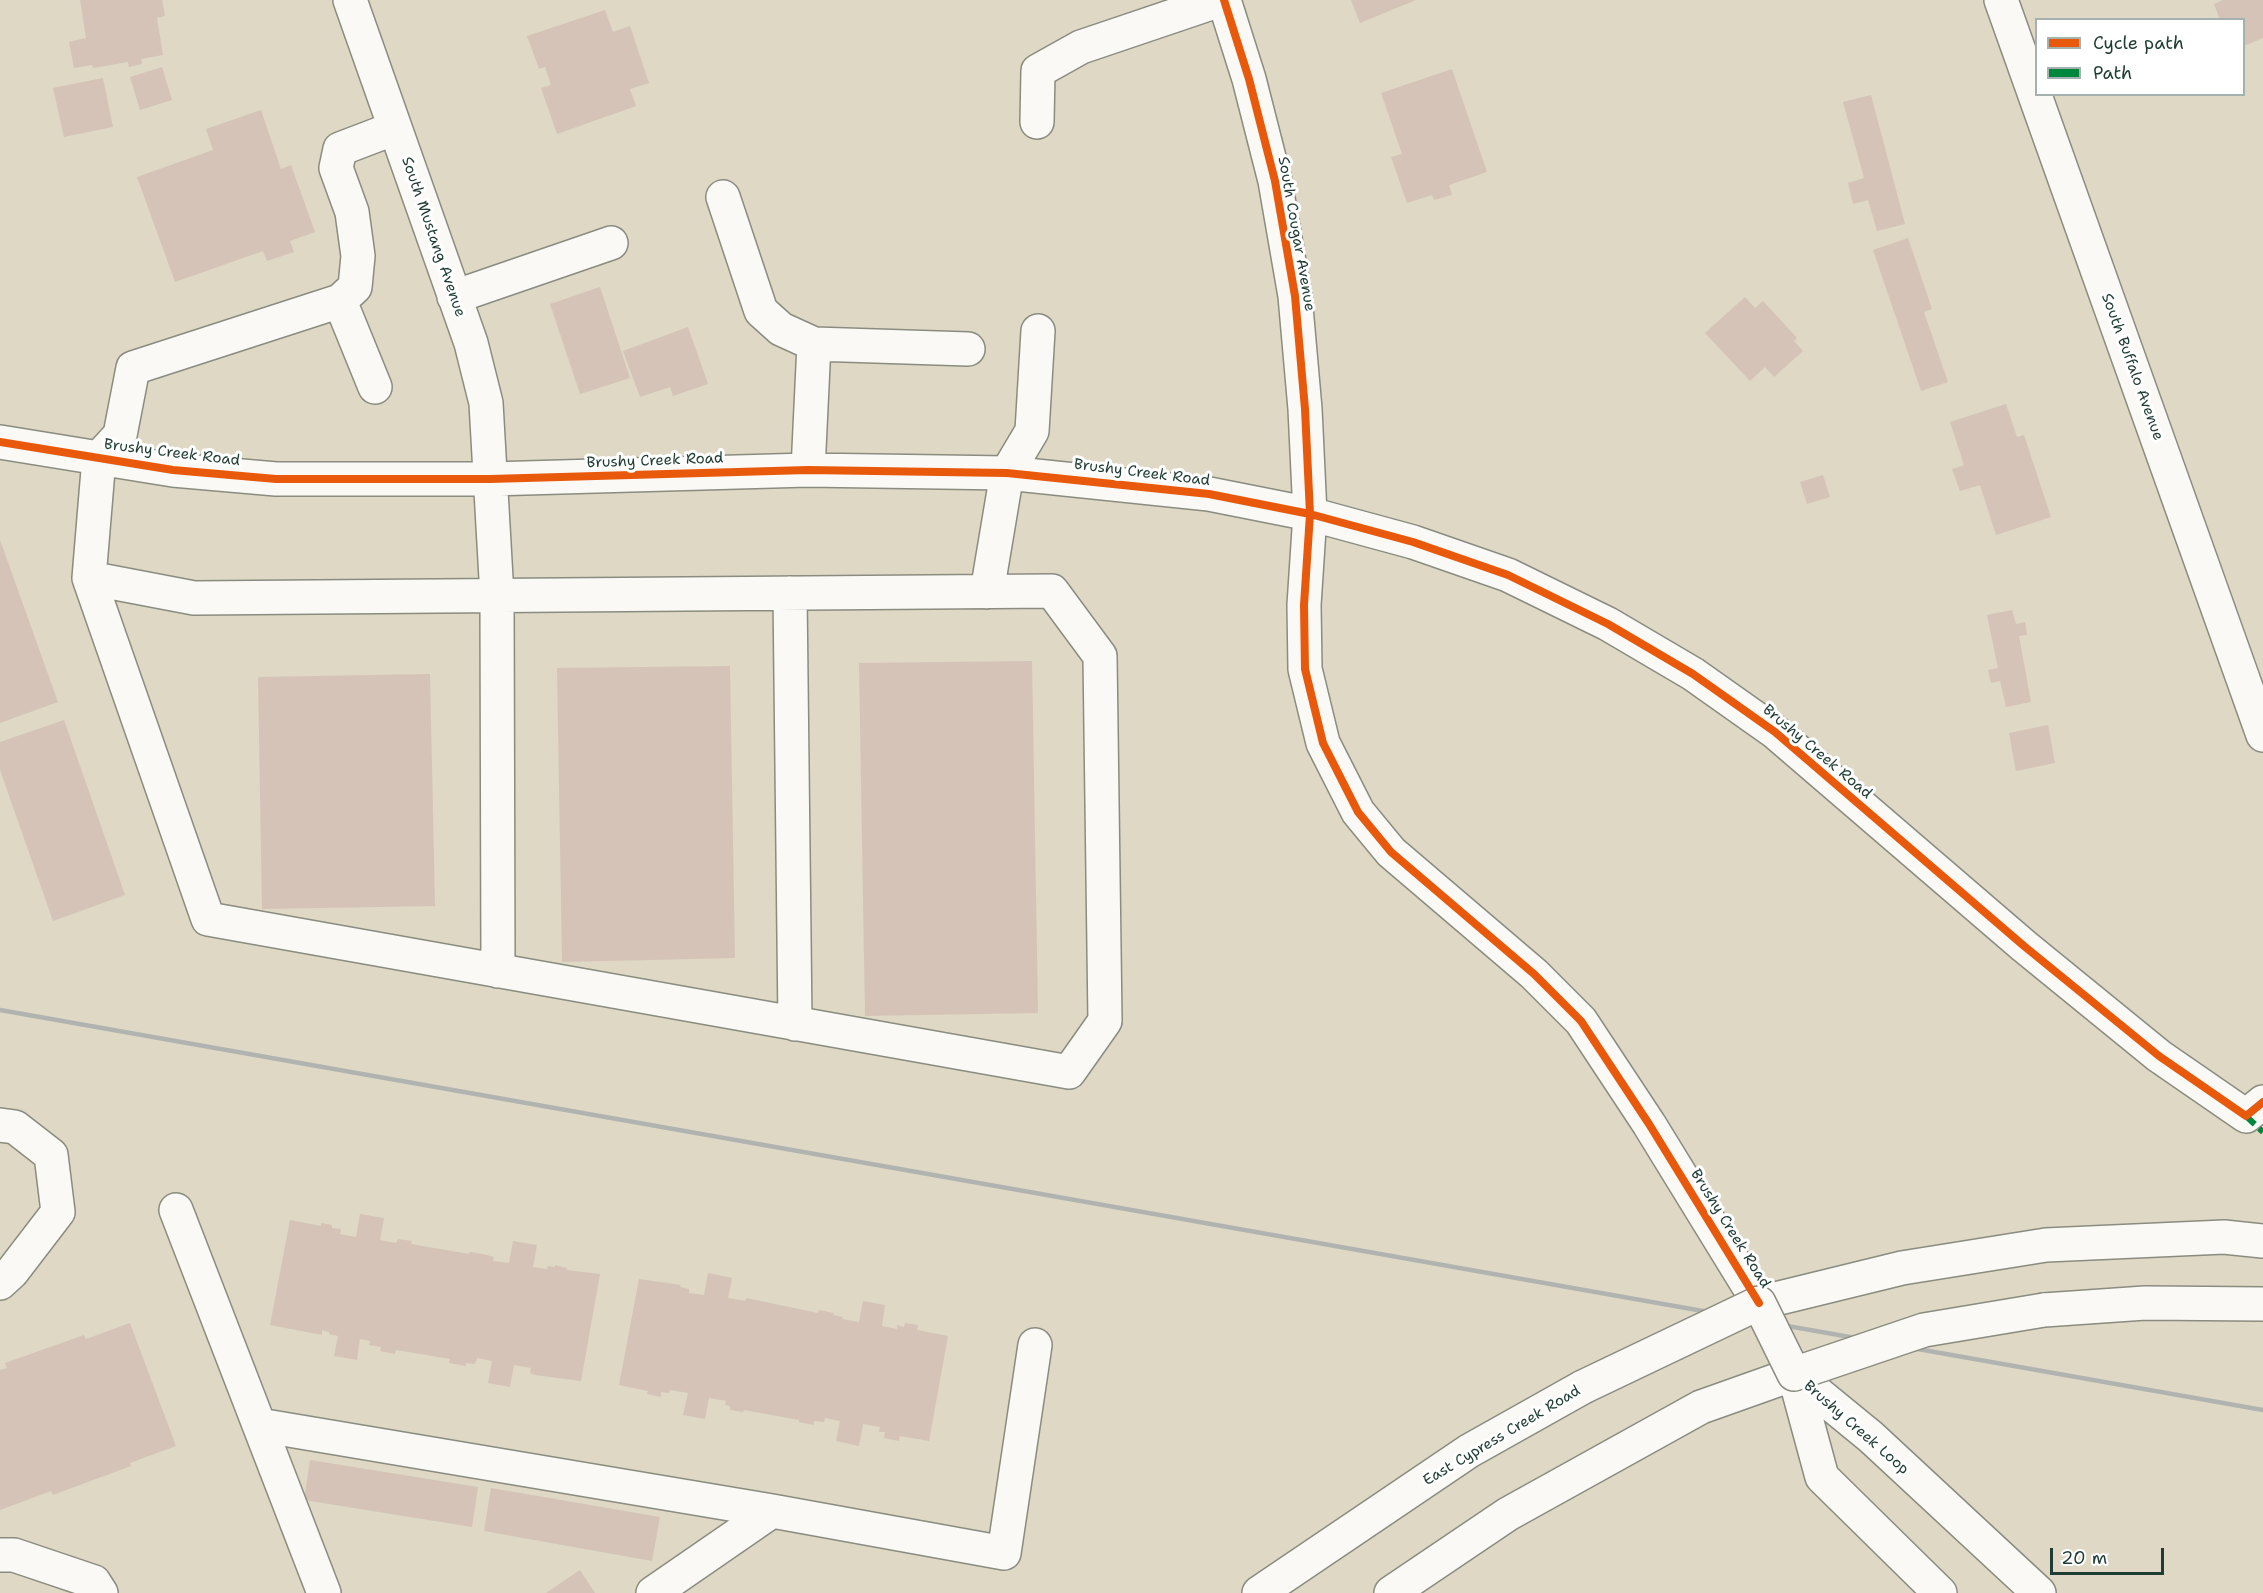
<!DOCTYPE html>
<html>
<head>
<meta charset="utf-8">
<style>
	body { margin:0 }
	#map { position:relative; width:2263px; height:1593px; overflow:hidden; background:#ded8c4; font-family:"Shantell Sans",sans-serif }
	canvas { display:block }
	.legend { position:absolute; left:2035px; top:18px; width:210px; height:78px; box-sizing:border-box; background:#fff; border:2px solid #a5b1ae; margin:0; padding:8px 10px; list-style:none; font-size:18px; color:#1f3d34 }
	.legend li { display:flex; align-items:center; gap:12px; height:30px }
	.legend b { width:30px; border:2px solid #a5b1ae }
	.scale { position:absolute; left:2050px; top:1548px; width:114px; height:27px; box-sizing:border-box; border:3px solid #1f3d34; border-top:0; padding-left:8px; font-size:18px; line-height:21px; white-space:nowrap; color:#1f3d34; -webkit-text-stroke:4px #fff; paint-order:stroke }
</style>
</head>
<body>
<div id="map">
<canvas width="2263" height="1593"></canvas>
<ul class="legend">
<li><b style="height:8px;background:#e8590c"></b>Cycle path</li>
<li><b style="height:8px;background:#00873e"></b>Path</li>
</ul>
<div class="scale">20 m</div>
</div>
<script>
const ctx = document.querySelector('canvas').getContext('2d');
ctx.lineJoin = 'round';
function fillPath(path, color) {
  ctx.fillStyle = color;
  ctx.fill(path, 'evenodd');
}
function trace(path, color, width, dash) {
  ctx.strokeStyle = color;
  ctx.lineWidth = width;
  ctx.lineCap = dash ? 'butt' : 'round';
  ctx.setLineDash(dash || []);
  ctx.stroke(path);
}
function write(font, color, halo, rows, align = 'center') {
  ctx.font = font + ' "Shantell Sans",sans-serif';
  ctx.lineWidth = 6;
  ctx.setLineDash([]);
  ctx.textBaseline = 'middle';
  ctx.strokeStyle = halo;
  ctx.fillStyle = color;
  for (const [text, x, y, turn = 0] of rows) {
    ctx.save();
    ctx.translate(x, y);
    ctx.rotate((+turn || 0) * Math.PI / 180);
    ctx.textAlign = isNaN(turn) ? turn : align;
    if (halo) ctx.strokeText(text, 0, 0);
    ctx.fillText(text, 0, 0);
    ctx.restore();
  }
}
fillPath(new Path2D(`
	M80,0h82l3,16 -8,2 6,37 -22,4 1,5 -13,3 -1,-5 -35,6 -1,-3 -18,3 -5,-26 17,-4z
	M1351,0h65l-56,23z
	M2223,0h40v38l-19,8v-26h-24l-6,-16z
	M605,10l8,22 17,-6 19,57 -19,6 6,17 -79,28 -16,-46 10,-3 -6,-18 -6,2 -12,-33z
	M162,67l10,33 -32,10 -10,-33z
	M1452,69l35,103 -38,13 3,10 -18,5 -2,-5 -25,8 -16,-46 11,-3 -21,-61z
	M103,78l10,49 -49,10 -11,-49z
	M1871,95l34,129 -28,7 -9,-31 -15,4 -5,-21 16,-5 -21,-76z
	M261,110l20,59 10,-4 24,67 -25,9 4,11 -27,9 -4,-10 -88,31 -38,-105 76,-27 -7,-21z
	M1908,238l24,71 -8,3 24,70 -27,9 -48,-141z
	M600,287l30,91 -50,16 -30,-90z
	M1745,297l10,11 8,-7 34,37 -3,3 9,10 -29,26 -9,-10 -15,14 -45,-48z
	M688,327l20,57 -35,12 -3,-9 -30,10 -17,-46z
	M2006,404l11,33 7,-2 27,82 -55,18 -16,-50 -20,6 -8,-22 12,-4 -14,-43z
	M1823,475l7,22 -23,7 -7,-22z
	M0,540l58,162 -58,21z
	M2012,610l4,14 9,-2 2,13 -8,1 12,66 -25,5 -6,-26 -9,2 -3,-13 10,-2 -11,-53z
	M1032,661l6,352 -173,3 -6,-353z
	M730,666l5,292 -173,4 -5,-294z
	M430,674l5,232 -173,3 -4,-232z
	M64,720l61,175 -72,26 -53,-151v-28z
	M2048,725l7,38 -39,8 -7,-38z
	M360,1214l24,4 -4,22 16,3 2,-4 14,2 -1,3 58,10 1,-2 13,2 11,3 -1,4 16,2 4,-22 24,4 -4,22 14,2 1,-3 7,1v-2l12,3 -1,2 34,4 -19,107 -46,-6 -5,-2 1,-5 -17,-3 -4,22 -22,-4 4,-22 -15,-3 -2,6 -9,-1v3l-17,-3 1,-4 -54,-9 -1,4 -15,-3 1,-4 -12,-2 1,-4 -10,-2 -3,21 -23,-4 4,-20 -9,-2v-2l-7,-2v5l-52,-10 20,-105 31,6v-3l11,2v3l9,1 -1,5 16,3z
	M708,1273l24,5 -4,20 18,3v-3l72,15 1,-3 15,3 -1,2 10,2 -1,2 17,3 4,-21 22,4 -3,21 15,3v-4l7,2 1,-4 13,2 -1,5 31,6 -19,105 -29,-5 -1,5 -15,-3 1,-6h-6l1,-5 -17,-3 -4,22 -23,-5 4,-20 -15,-3 -1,4 -10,-1v4l-15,-3v-2l-55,-10 -1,2 -13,-2v-4l-5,-1 1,-4 -17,-3 -4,21 -22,-4 5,-22 -18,-3 -1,3 -8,-1v5l-14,-3 1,-3 -29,-6 20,-106 42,6 -1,2 9,2v4l15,2z
	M130,1323l46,123 -46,17 1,3 -78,29 -2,-4 -51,19v-140l7,-2 -2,-5 79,-28 2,4z
	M310,1460l168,27 -6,40 -168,-27z
	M491,1488l169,29 -8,44 -168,-30z
	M580,1570l15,23h-49z`), '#d5c3b8');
const minor = new Path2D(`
	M350,0l121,343 15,60 11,193 1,375
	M1224,0l25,79 26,102 20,115 10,113 5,105 -6,91 1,64 18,74 35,69 33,40 143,122 47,47 68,103 110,179
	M2001,0l262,735
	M1037,122l1,-51 43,-24 139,-47
	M723,197l38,114 20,18 33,15 -6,126
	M454,297l157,-54
	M340,301l35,86
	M814,344l154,5
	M0,442l173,28 103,9h214l318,-9 199,3 202,21 101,20 103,28 95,33 100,49 85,50 82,58 249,214 135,110 87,60 17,-14
	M89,578l105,20 858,-7 48,65 5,365 -36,51 -861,-153 -119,-341 10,-120 21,-23 13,-67 207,-67 15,-14 3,-31 -6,-44 -16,-44 4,-19 55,-21
	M987,592l20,-119 25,-42 6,-100
	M790,593l5,431
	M0,1125l15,2 36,28 7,57 -46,60 -12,11
	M176,1210l148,383
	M259,1425l513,86 232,42 31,-208
	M0,1555h14l80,27 7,11
	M653,1593l119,-82`);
const major = new Path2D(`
	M1759,1303l143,-35 144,-23 178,-8 39,4
	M2044,1310l101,-7 118,1
	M1794,1374l77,63 168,156
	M1794,1374l28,103 118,116
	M1259,1593l210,-142 114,-64
	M1391,1593l117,-79 193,-107 93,-33`);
trace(minor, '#8a8c80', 36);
trace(major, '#8a8c80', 36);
trace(minor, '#faf9f6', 33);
trace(major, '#faf9f6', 33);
trace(new Path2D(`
	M0,1010l2263,400`), '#b1b3b0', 4.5);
const majorBridge = new Path2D(`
	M1583,1387l176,-84 35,71 130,-44 120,-20`);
trace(majorBridge, '#8a8c80', 36, []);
trace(majorBridge, '#faf9f6', 33);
trace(new Path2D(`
	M2246,1116l17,16`), '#00873e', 6, [12, 6]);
trace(new Path2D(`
	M1224,0l25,79 26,102 20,115 10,113 5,105 -6,91 1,64 18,74 35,69 33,40 143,122 47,47 68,103 110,179
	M0,442l173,28 103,9h214l318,-9 199,3 202,21 101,20 103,28 95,33 100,49 85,50 82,58 249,214 135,110 87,60 17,-14`), '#e8590c', 8);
write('15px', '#1f3d34', '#fff', [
	["South Cougar Avenue",1296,234,80],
	["South Mustang Avenue",433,237,71],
	["South Buffalo Avenue",2132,367,70],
	["Brushy Creek Road",172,453,7],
	["Brushy Creek Road",655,461,-2],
	["Brushy Creek Road",1142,473,7],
	["Brushy Creek Road",1817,752,40],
	["Brushy Creek Road",1730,1229,58],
	["Brushy Creek Loop",1856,1428,41],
	["East Cypress Creek Road",1502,1436,-31]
]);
</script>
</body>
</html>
